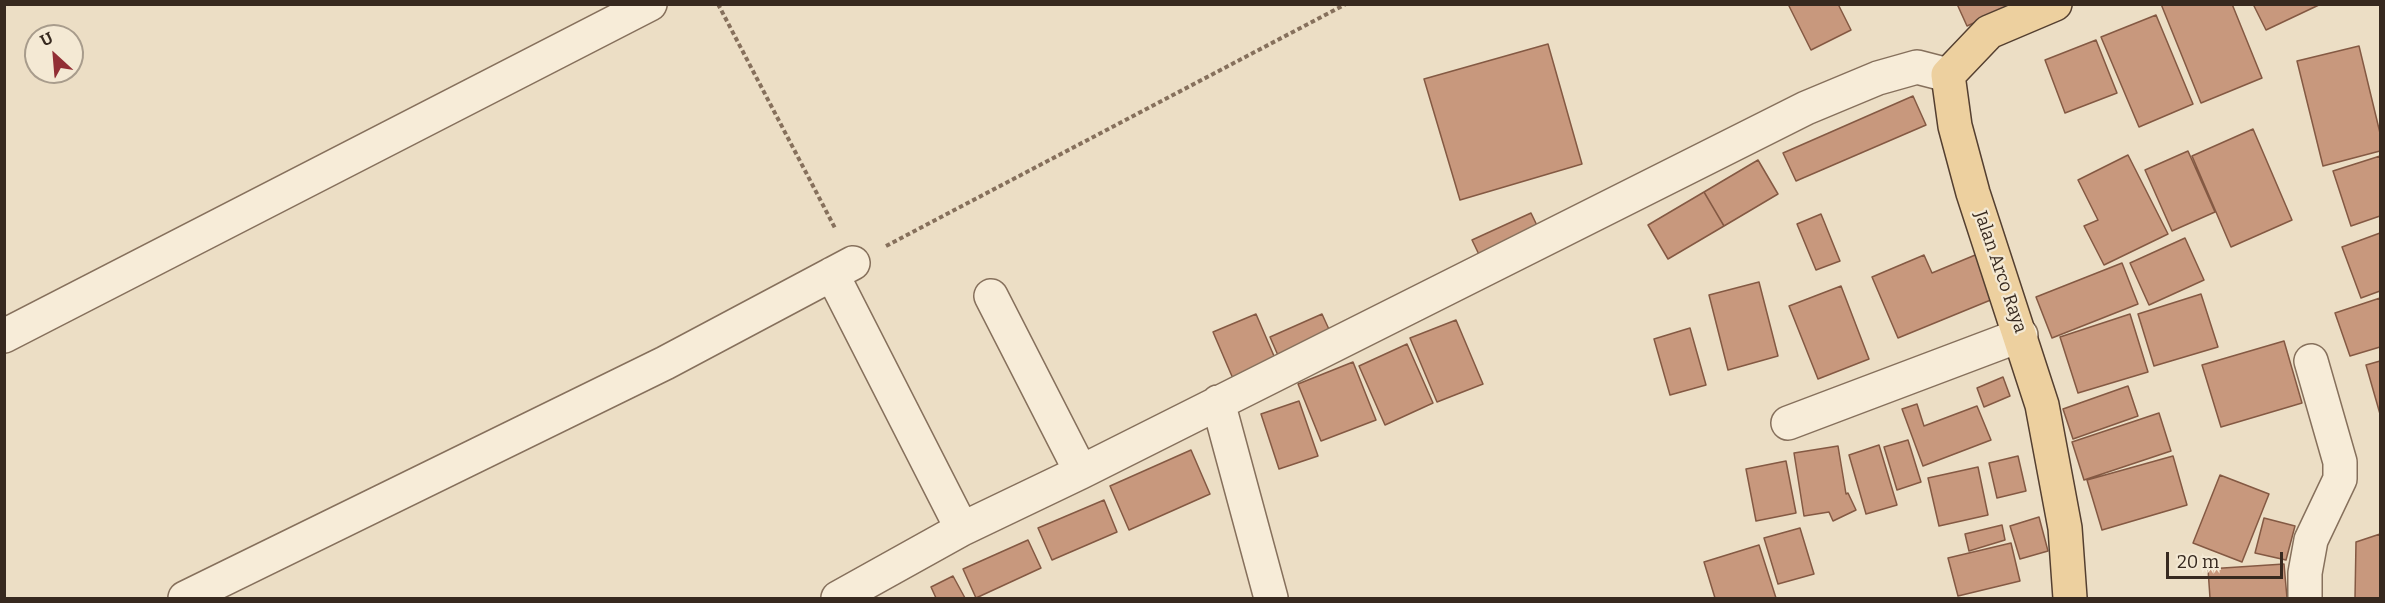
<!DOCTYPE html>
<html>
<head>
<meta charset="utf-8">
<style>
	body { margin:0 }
	#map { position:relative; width:2385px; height:603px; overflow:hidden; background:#ecdec5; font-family:Bitter,serif }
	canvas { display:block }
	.frame { position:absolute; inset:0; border:6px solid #37291f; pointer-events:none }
	.north { position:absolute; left:24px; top:24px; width:60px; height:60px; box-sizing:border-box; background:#f4e9d4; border:2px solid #a89c8c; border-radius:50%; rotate:334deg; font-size:16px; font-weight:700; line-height:24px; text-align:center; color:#37291f }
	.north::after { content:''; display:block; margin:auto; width:21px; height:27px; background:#922f35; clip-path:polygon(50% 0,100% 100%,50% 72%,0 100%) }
	.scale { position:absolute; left:2166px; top:552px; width:117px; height:27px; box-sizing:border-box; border:3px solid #37291f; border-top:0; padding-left:8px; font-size:18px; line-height:21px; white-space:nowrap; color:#37291f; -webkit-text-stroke:4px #f4e9d4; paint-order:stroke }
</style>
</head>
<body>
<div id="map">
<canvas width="2385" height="603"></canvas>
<div class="frame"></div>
<div class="north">U</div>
<div class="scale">20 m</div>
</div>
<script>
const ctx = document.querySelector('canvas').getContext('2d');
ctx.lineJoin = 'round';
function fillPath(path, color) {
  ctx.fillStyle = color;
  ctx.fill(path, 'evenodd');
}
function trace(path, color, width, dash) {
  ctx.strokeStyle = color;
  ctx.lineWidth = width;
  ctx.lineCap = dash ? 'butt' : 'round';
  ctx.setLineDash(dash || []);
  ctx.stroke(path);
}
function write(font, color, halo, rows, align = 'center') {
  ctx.font = font + ' Bitter,serif';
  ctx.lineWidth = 4.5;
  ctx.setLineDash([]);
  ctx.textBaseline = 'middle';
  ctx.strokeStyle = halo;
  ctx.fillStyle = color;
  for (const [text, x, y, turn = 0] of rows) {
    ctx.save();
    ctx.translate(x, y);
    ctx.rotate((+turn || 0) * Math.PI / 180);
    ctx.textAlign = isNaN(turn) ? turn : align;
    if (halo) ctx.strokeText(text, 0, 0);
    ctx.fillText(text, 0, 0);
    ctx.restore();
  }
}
const building = new Path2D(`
	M1788,4h50l13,26 -40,20z
	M1957,4h60l-50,22z
	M2161,4h71l30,74 -61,25z
	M2253,4h68l-55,26z
	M2156,15l37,89 -54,23 -38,-90z
	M2096,40l21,53 -52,20 -20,-53z
	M1548,44l34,120 -122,36 -36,-121z
	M2359,46l21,87v18l-57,15 -26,-105z
	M1913,96l13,29 -130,56 -13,-28z
	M2253,129l39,91 -61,27 -39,-91z
	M2188,151l27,61 -43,19 -27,-61z
	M2128,155l40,79 -64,31 -20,-39 14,-6 -20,-40z
	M2380,156v60l-29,10 -18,-55z
	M1758,160l20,34 -54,32 -20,-34z
	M1704,192l20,34 -56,33 -20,-34z
	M1531,213l12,25 -59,27 -12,-25z
	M1821,214l19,47 -24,9 -19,-46z
	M2380,233v58l-19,7 -19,-51z
	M2185,238l19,42 -55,25 -19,-42z
	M1980,253l18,44 -100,41 -26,-61 52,-22 8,18z
	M2122,263l16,41 -86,34 -16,-41z
	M1759,282l19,74 -50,14 -19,-75z
	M1841,286l28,73 -51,20 -29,-73z
	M2201,294l17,53 -64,19 -16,-52z
	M2380,298v49l-30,9 -15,-43z
	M1256,314l24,56 -43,18 -24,-56z
	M1322,314l10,22 -52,24 -10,-23z
	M2130,314l18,58 -70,21 -18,-56z
	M1456,320l27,64 -46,18 -27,-64z
	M1690,328l16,57 -36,10 -16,-56z
	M2284,341l18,62 -81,24 -19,-62z
	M1407,344l26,59 -48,22 -26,-59z
	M2380,361v53l-14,-49z
	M1353,362l23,58 -55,21 -23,-57z
	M2003,377l7,19 -26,11 -7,-19z
	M2128,386l10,30 -65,23 -10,-30z
	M1299,401l19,55 -39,13 -18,-55z
	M1917,404l7,22 53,-20 14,34 -68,26 -21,-57z
	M2159,413l12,38 -87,29 -12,-38z
	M1908,440l13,42 -24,8 -13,-43z
	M1879,445l18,60 -31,9 -17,-59z
	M1838,446l8,48 2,-1 8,17 -23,11 -4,-9 -25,4 -10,-63z
	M1191,450l19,44 -81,36 -19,-44z
	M2018,456l8,35 -29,7 -8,-35z
	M2173,456l14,49 -85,25 -15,-50z
	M1786,461l10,52 -40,8 -10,-52z
	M1978,467l10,48 -49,11 -11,-48z
	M2220,475l49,19 -27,68 -49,-19z
	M1104,500l13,32 -65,28 -14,-32z
	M2039,517l9,34 -28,8 -10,-33z
	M2264,518l31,8 -9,34 -31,-7z
	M2002,525l3,15 -36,11 -4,-17z
	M1800,528l14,46 -36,10 -14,-46z
	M2380,534v64h-25l1,-56z
	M1028,540l13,28 -65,30 -13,-29z
	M2011,543l9,38 -62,15 -10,-38z
	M1759,545l17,53h-61l-11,-36z
	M2284,564l3,34h-77l-2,-29z
	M953,576l12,22h-29l-5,-11z`);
fillPath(building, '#c8987d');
trace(building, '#845943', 1.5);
const minor = new Path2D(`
	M832,274l130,255
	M991,296l90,176
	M4,336l646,-332
	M1218,402l53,196
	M1788,423l233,-88
	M185,598l480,-235 188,-100
	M838,598l124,-69 119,-57 725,-364 72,-30 39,-11 31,8
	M2305,598v-25l6,-33 29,-61v-17l-29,-101`);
const major = new Path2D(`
	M2055,4l-66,28 -41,43 7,51 18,67 69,212 23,123 5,70`);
trace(minor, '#86705c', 36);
trace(major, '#543f30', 36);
trace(new Path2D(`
	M718,4l118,226
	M886,246l460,-242`), '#86705c', 4, [4.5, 3]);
trace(minor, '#f7ecd8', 33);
trace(major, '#edd09f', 33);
write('18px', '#37291f', '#f4e9d4', [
	["Jalan Arco Raya",2000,272,71]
]);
</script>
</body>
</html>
